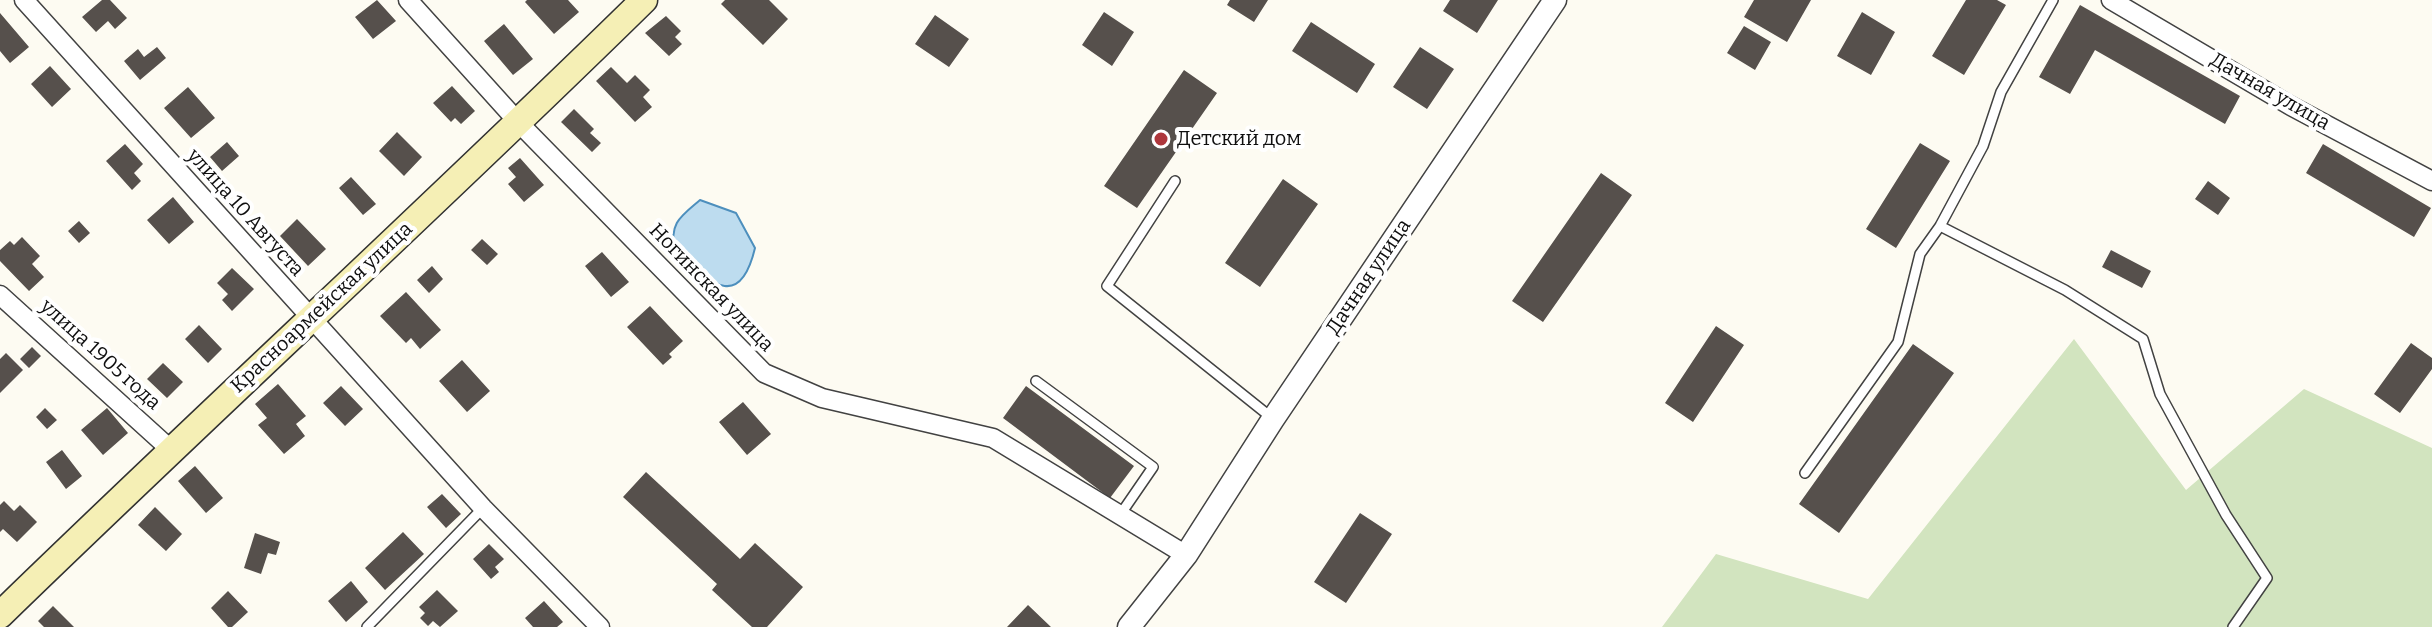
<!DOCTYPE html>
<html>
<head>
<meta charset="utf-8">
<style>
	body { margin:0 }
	canvas { display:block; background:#fdfbf2 }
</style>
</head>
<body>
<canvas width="2432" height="627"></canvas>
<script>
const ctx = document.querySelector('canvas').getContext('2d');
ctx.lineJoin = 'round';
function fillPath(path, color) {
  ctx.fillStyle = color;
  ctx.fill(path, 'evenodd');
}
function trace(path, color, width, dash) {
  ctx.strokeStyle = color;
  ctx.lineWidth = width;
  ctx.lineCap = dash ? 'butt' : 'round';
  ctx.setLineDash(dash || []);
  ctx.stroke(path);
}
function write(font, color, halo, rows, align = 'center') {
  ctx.font = font + ' Bitter,serif';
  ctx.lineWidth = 8;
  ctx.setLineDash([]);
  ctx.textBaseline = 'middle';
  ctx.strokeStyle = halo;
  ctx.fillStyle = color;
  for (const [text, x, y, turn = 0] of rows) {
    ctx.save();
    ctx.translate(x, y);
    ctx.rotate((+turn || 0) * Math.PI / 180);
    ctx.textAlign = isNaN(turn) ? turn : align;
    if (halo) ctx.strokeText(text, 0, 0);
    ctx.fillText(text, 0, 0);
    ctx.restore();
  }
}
fillPath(new Path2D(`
	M2074,339l112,151 118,-101 128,59v179h-770l54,-73 152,45z`), '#d2e4bf');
const water = new Path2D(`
	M700,200l36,13 19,35c-16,67 -48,31 -81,3 -4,-29 6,-34 26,-51z`);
fillPath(water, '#bddcef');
trace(water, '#4d8fbd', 2);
fillPath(new Path2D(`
	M102,0h8l17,18 -12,11 -7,-8 -12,11 -14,-15z
	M377,0l19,21 -23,18 -18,-22z
	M527,0h41l11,12 -25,22 -29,-32z
	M725,0h44l19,19 -25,26 -42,-41z
	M1230,0h38l-14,22 -27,-17z
	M1450,0h48l-21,33 -34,-22z
	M1754,0h57l-24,42 -43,-25z
	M1966,0h31l9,5 -42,70 -32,-19z
	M2080,5l160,91 -15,28 -130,-74 -25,44 -31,-17z
	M1104,12l30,20 -22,34 -30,-21z
	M1862,12l33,20 -24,43 -34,-19z
	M0,13l29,34 -19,16 -10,-12z
	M935,15l34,24 -20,28 -34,-23z
	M666,16l15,15 -6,6 7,7 -13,12 -24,-23z
	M1311,22l64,42 -18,29 -65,-42z
	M504,24l29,35 -20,16 -29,-34z
	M1744,26l27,16 -16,28 -28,-17z
	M157,47l9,11 -26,22 -16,-19 14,-12 6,8z
	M1420,47l34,22 -27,40 -34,-22z
	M50,66l21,23 -19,18 -21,-23z
	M611,67l16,16 8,-8 15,15 -7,7 9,10 -17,15 -39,-41z
	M1184,70l33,23 -80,115 -33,-22z
	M452,86l23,25 -14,13 -6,-6 -4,4 -18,-19z
	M188,87l27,31 -24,20 -27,-30z
	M574,109l20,20 -4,4 11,10 -9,9 -31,-30z
	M397,132l25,25 -18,19 -25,-25z
	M227,142l12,14 -17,15 -12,-14z
	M1920,143l30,18 -54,87 -30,-19z
	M125,144l18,20 -9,9 7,8 -9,9 -26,-29z
	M2323,144l108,64 -17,29 -108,-64z
	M520,158l24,27 -20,17 -16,-18 8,-7 -8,-9z
	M1601,173l31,22 -89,127 -31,-21z
	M351,177l25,27 -13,11 -24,-27z
	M1283,179l35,25 -58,83 -35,-24z
	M2208,181l22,17 -12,17 -23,-16z
	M173,197l21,25 -25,22 -22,-24z
	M297,219l29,30 -18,17 -28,-30z
	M79,221l11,12 -11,10 -11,-12z
	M22,237l18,19 -8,8 12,13 -15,14 -29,-30v-11l10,-9 4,4z
	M482,239l16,15 -11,11 -16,-15z
	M2111,250l40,21 -9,17 -40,-21z
	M602,252l27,30 -18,15 -26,-31z
	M432,266l11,13 -14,14 -12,-13z
	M232,268l22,21 -22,22 -10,-11 6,-6 -11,-11z
	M406,292l35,38 -21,19 -9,-11 -5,5 -26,-27z
	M650,306l33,35 -14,13 3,3 -9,8 -36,-38z
	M199,325l23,24 -14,14 -23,-24z
	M1716,326l28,19 -51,77 -28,-19z
	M2411,343l21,15v11l-32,44 -26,-19z
	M1913,344l41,29 -115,160 -40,-29z
	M32,347l9,9 -12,12 -9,-9z
	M6,353l17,17 -23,23v-34z
	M462,360l28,31 -23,21 -28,-31z
	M163,363l20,19 -16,16 -20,-19z
	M278,384l28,32 -10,8 9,12 -21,18 -26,-29 9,-7 -12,-14z
	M341,386l22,23 -18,17 -22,-23z
	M1026,386l108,80 -24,32 -107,-80z
	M743,402l28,32 -24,21 -28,-33z
	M45,408l12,12 -10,9 -11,-12z
	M107,408l21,25 -25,22 -22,-25z
	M62,450l20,26 -16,13 -20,-27z
	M195,466l28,32 -17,15 -28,-32z
	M646,472l94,87 15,-16 48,44 -36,40h-15l-40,-37 5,-6 -94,-87z
	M442,494l19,20 -15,14 -19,-21z
	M4,501l10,10 6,-6 17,17 -20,20 -14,-13 -3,3v-27z
	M155,507l27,27 -16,17 -28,-26z
	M1360,513l32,21 -46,69 -32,-21z
	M403,532l21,22 -39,36 -20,-22z
	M255,533l25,9 -4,13 -8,-2 -7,21 -17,-6z
	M489,544l15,15 -9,8 4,5 -8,7 -18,-20z
	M351,581l17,21 -22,20 -18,-21z
	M437,590l21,21 -18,16 -7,-6 -5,5 -8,-8 5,-5 -6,-6z
	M228,591l20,21 -16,15h-4l-17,-19z
	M544,601l19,21 -6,5h-24l-8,-9z
	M1028,605l23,22h-44z
	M53,606l21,21h-30l-6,-6z`), '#56504c');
const service = new Path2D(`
	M1175,181l-68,105 165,132
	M1940,226l125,64 78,49 17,55 66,121 41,63 -34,49
	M1036,381l117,86 -33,48
	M1805,473l93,-131 22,-88 20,-28 43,-80 18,-54 52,-92
	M367,627l116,-119`);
const minor = new Path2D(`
	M24,0l459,508 117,119
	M408,0l111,123 245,250 58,25 171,40 193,117
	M2111,0l180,106 141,75
	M0,295l170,154`);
const tertiary = new Path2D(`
	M1129,627l57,-72 87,-136 282,-419`);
const secondary = new Path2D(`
	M0,615c213,-207 432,-407 644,-615`);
trace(service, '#424242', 12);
trace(minor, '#424242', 21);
trace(tertiary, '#424242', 25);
trace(secondary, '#313131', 29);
trace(service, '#fff', 9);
trace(minor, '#fff', 18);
trace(tertiary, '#fff', 22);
trace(secondary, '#f5efb5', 26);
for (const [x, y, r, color] of [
	[1161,139,8,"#ae373c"]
]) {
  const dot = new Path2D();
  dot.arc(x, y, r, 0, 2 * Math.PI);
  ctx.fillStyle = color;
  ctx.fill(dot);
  trace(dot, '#fff', 3);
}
write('20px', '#0f0f0f', '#fff', [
	["Дачная улица",2270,92,30],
	["улица 10 Августа",245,213,48],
	["Дачная улица",1369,277,-56],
	["Ногинская улица",711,288,46],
	["Красноармейская улица",322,308,-43],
	["улица 1905 года",100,355,42]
]);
write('20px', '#0f0f0f', '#fff', [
	["Детский дом",1177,139]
], 'left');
</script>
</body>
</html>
